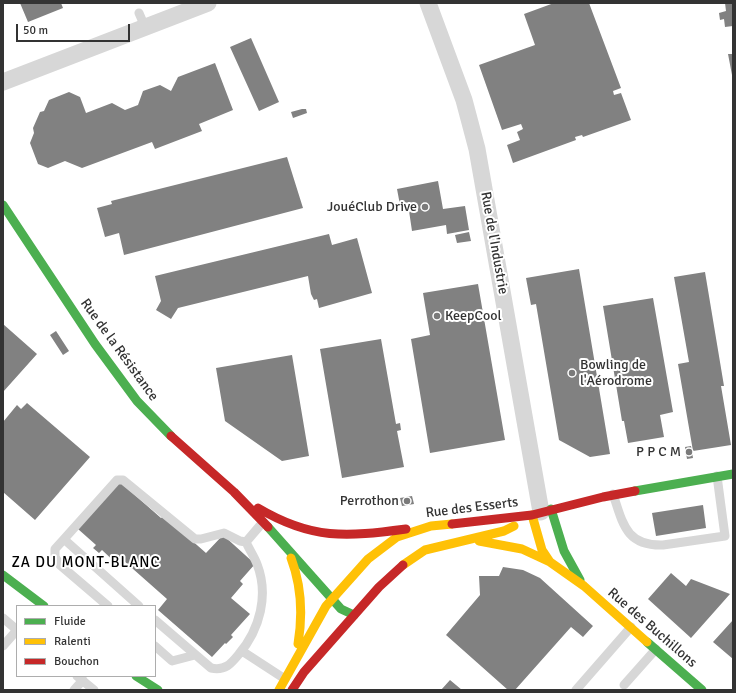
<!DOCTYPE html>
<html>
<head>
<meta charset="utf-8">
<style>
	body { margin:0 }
	#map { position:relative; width:736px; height:693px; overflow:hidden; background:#fff; font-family:Signika,sans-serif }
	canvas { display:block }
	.frame { position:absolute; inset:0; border:4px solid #333; pointer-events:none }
	.legend { position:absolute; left:16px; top:605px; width:140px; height:72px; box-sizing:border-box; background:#fff; border:1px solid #adadad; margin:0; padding:5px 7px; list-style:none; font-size:12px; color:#333 }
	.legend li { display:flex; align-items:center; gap:8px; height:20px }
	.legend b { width:20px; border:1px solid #adadad }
	.scale { position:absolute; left:16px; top:24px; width:114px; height:18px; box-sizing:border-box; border:2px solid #333; border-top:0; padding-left:5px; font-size:12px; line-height:14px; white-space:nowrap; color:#333; -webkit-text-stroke:3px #fff; paint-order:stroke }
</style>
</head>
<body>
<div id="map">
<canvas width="736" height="693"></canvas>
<div class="frame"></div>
<ul class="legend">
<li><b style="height:5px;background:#4caf50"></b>Fluide</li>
<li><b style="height:5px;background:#ffc107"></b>Ralenti</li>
<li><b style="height:5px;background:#c62828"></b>Bouchon</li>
</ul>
<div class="scale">50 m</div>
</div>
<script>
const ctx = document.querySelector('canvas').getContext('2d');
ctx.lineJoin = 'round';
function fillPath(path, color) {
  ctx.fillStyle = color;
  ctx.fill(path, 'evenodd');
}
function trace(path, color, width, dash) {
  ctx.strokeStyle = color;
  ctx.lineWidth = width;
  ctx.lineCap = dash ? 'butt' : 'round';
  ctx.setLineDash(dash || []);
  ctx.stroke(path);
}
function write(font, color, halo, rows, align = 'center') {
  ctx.font = font + ' Signika,sans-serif';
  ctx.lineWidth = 4;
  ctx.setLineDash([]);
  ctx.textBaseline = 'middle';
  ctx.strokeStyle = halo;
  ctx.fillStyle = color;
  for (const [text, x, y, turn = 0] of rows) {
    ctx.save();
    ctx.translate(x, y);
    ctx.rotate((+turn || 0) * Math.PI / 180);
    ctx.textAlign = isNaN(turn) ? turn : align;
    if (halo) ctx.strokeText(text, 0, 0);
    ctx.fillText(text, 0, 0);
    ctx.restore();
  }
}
fillPath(new Path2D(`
	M20,3h41l2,5 -35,14z
	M554,3h35l32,85 -8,3 1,4 7,-2 10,27 -48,17 -1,-2 -7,2 1,3 -63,23 -6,-18 13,-5 -3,-8 6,-3 -2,-5 -19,6 -23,-65 56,-20 -11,-31z
	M725,3h8v23l-8,1 -1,-8 -4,1 -1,-7 7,-2z
	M251,38l28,64 -20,9 -29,-64z
	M728,54h5v21h-1z
	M215,63l18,47 -34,14 3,7 -47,18 -3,-7 -70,26 -17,-7 -17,7 -10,-4 -8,-21 4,-10 -1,-5 7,-16 4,-1 5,-11 20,-8 11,5 6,16 26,-10 13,7 13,-5 5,-14 17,-6 11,6 7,-14z
	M302,109h4l1,4 -14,5 -2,-6z
	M287,157l16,51 -179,47 -5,-22 -14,4 -8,-29 15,-4 -1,-3z
	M438,181l5,28 22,-3 4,24 -22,4 -1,-9 -34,6 -4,-27 -8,1 -3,-16z
	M469,232l2,9 -14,2 -2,-8z
	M329,234l3,11 25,-7 15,55 -53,15 -2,-9 -3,1 -3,-6 -3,-18 -130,32 -7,11 -15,-9 5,-9 -6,-25z
	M579,269l31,185 -20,3 -31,-17 -23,-136 -5,1 -5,-27z
	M705,272l19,114h-3l10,59 -38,6 -15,-87 11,-2 -15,-85z
	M478,284l27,156 -75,13 -19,-114 19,-4 -7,-42z
	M653,298l20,114 -13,3 4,22 -36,6 -4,-22h-2l-19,-115z
	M3,324l34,30 -34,38z
	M56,331l13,20 -6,4 -13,-20z
	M381,339l15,85 4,-1 1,7 -4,1 7,36 -62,11 -22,-129z
	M292,355l17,101 -27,5 -57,-40 -9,-53z
	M27,403l63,54 -55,63 -32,-28v-70l14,-17 4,4z
	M691,446l2,12 -6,1 -2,-12z
	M120,482l41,36 3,-2 42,37 17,-18 32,29 -15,17 3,3 -12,14 19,16 -19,21 2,2 -7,7 -1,-1 -13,14 -54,-47 9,-11 -43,-38 -5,5 -17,-16 -3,3 -6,-5 3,-3 -18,-16z
	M412,496l2,8 -12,2 -2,-8z
	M703,505l3,23 -50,8 -4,-23z
	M503,567l20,3 17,8 53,48 -10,11 -12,-10 -56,63h-7l-62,-55 34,-40 -1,-19h20z
	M671,573l15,13 5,-7 39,15 -39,44 -43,-39z
	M733,620v39l-20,-17z
	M450,680l12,10h-21z`), '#818181');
trace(new Path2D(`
	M139,13l6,14
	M613,494c10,30 13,52 50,51l62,-9 -8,-60
	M65,538l-10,11v8l5,8 48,41
	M246,542l17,-20
	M139,606l-73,-65 -1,-3 52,-58h6l72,59h6l23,-6 16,8 6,1
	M3,618l14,12
	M155,620l56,48c14,3 20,-4 28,-14 21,-25 30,-59 18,-90 -3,-8 -8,-15 -11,-22
	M3,646l14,-16
	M155,646l17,15 23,-6
	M242,651l43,28
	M77,676l17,14
	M624,685l32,-36
	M74,690l9,-10
	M576,690l55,-63`), '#d7d7d7', 9);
trace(new Path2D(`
	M428,3l36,97 13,49 64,363
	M3,82l205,-79`), '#d7d7d7', 17);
trace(new Path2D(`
	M3,205l92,139 42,57 34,35
	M635,491l98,-17
	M551,509l13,42 16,29
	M268,527l73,82 13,6
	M3,575l41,31
	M647,642l55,48
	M136,676l22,14`), '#4caf50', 9);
trace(new Path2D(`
	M532,515l10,35 8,12 34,24 63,56
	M479,541l43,8 28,13
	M291,558c11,29 12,56 7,86
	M403,565l22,-15 79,-19 10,-5
	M279,690l47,-84 42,-47 29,-22 34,-11 21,-2`), '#ffc107', 9);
trace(new Path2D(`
	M171,436l63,56 34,35
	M258,508c54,32 88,29 148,21
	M452,524l80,-9 71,-18 32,-6
	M292,690l12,-18 75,-85 24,-22`), '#c62828', 9);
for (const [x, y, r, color] of [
	[425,207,4,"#7a7a7a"],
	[437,316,4,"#7a7a7a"],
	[572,373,4,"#7a7a7a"],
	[689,452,4,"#7a7a7a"],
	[407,501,4,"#7a7a7a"]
]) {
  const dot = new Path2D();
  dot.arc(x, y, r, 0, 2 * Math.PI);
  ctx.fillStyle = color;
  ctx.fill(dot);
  trace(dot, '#fff', 1.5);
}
write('14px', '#333', '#fff', [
	["JouéClub Drive",417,207],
	["KeepCool",445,316,"left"],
	["Bowling de",580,365,"left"],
	["l'Aérodrome",580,381,"left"],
	["P P C M",681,452],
	["Perrothon",399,501]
], 'right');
write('14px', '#333', '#fff', [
	["Rue de l'Industrie",494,243,80],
	["Rue de la Résistance",119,350,54],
	["Rue des Esserts",472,508,-7],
	["Rue des Buchillons",652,628,41]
]);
ctx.letterSpacing = '1px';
write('15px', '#000', '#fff', [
	["ZA DU MONT-BLANC",86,563]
]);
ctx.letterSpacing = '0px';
</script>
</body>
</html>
